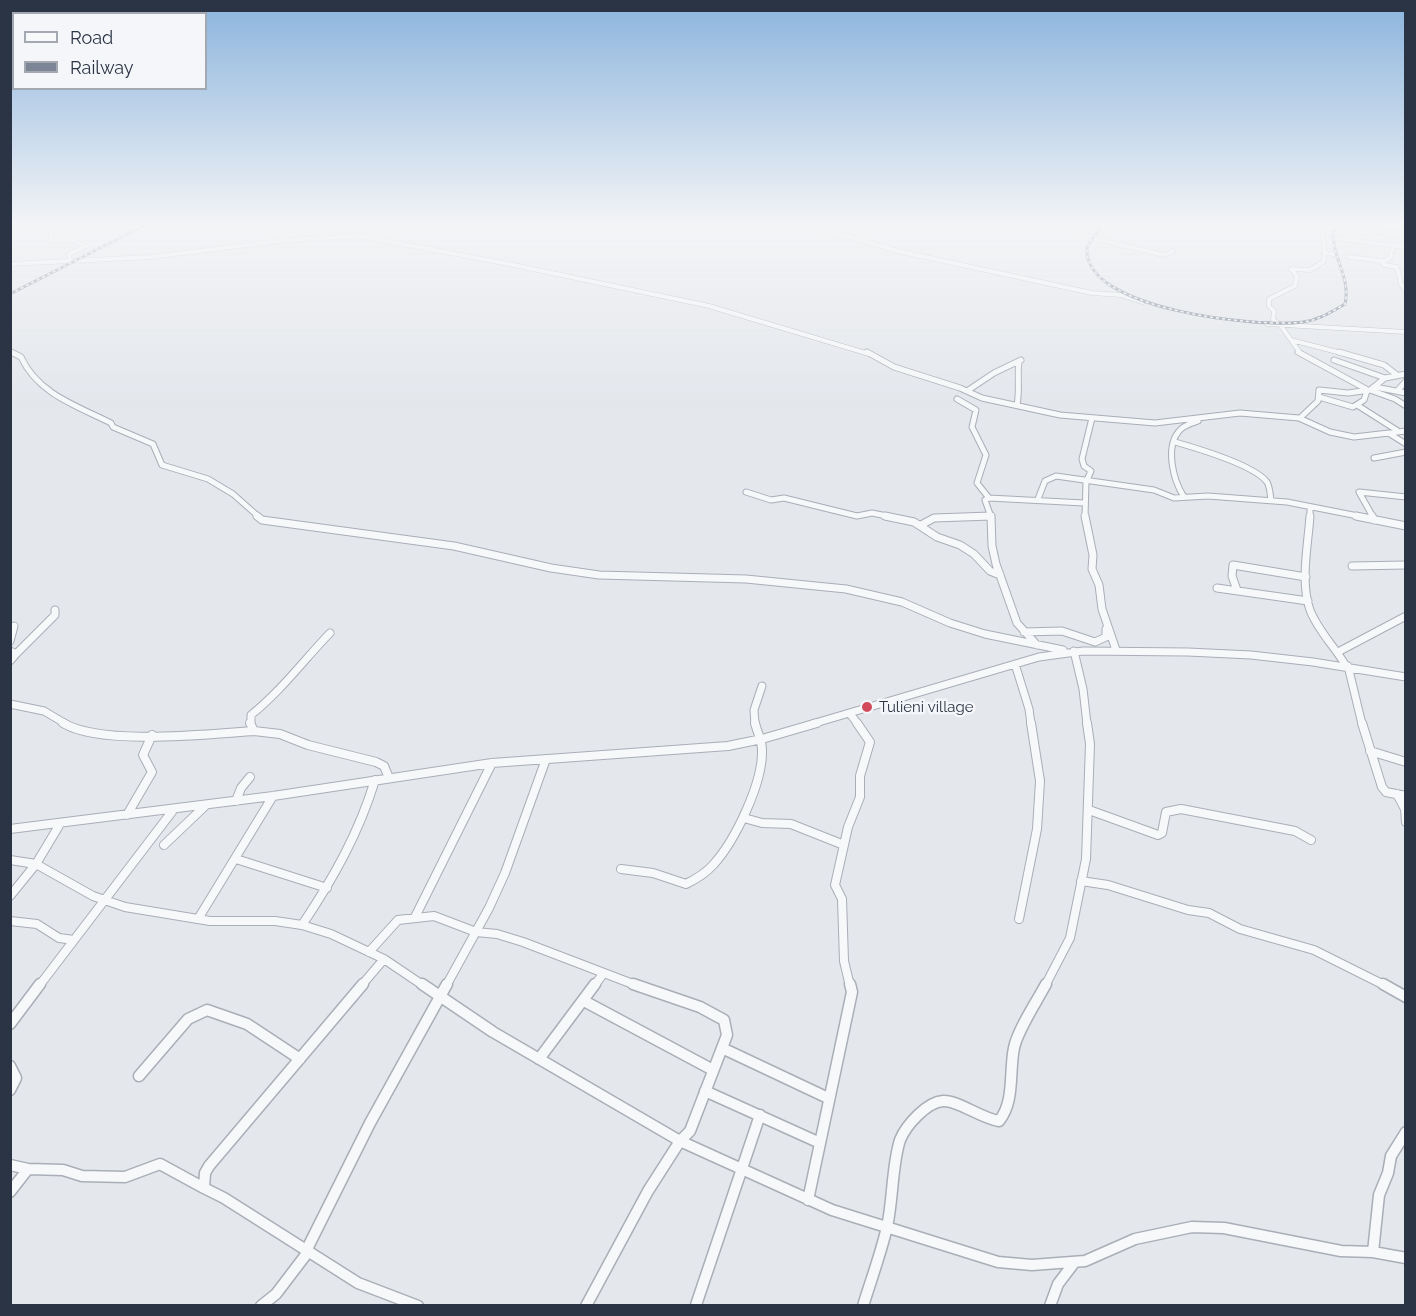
<!DOCTYPE html>
<html>
<head>
<meta charset="utf-8">
<style>
	body { margin:0 }
	#map { position:relative; width:1416px; height:1316px; overflow:hidden; background:#e4e7ec; font-family:Raleway,sans-serif }
	canvas { display:block }
	.frame { position:absolute; inset:0; border:12px solid #2b3445; pointer-events:none }
	.legend { position:absolute; left:12px; top:12px; width:195px; height:78px; box-sizing:border-box; background:#f4f6f9; border:2px solid #a4a8b1; margin:0; padding:8px 10px; list-style:none; font-size:18px; color:#2b3445 }
	.legend li { display:flex; align-items:center; gap:12px; height:30px }
	.legend b { width:30px; border:2px solid #a4a8b1 }
</style>
</head>
<body>
<div id="map">
<canvas width="1416" height="1316"></canvas>
<div class="frame"></div>
<ul class="legend">
<li><b style="height:8px;background:#f7f8fa"></b>Road</li>
<li><b style="height:8px;background:#7d8696"></b>Railway</li>
</ul>
</div>
<script>
const ctx = document.querySelector('canvas').getContext('2d');
ctx.lineJoin = 'round';
function trace(path, color, width, dash) {
  ctx.strokeStyle = color;
  ctx.lineWidth = width;
  ctx.lineCap = dash ? 'butt' : 'round';
  ctx.setLineDash(dash || []);
  ctx.stroke(path);
}
function write(font, color, halo, rows, align = 'center') {
  ctx.font = font + ' Raleway,sans-serif';
  ctx.lineWidth = 5;
  ctx.setLineDash([]);
  ctx.textBaseline = 'middle';
  ctx.strokeStyle = halo;
  ctx.fillStyle = color;
  for (const [text, x, y, turn = 0] of rows) {
    ctx.save();
    ctx.translate(x, y);
    ctx.rotate((+turn || 0) * Math.PI / 180);
    ctx.textAlign = isNaN(turn) ? turn : align;
    if (halo) ctx.strokeText(text, 0, 0);
    ctx.fillText(text, 0, 0);
    ctx.restore();
  }
}
const minorFar4 = new Path2D(`
	M59,224l-7,7 -2,9h20l16,6 -17,8 1,7
	M803,224l99,28 190,41 29,2 22,7
	M1063,224l33,15 68,16 9,-4
	M1330,224l61,10 15,-1
	M1332,238l74,9
	M1394,245l-4,13 -8,4 2,3 13,2 4,17 5,7
	M1325,252l-3,-21 7,-7
	M1349,257l34,4
	M10,264l141,-7 137,-17 72,-4 149,28 200,42 160,48
	M1267,324l139,8
	M1281,326l20,28
	M1283,326l-10,-6 1,-9 -5,-5v-7l26,-13 2,-10 -6,-7 19,1 13,-8 2,-9 9,1
	M1291,340l54,14
	M10,352l4,2`);
const minorFar3 = new Path2D(`
	M11,352l10,5c17,37 56,49 90,66l2,4 40,17 9,21 46,14 25,15 26,23
	M867,352l27,15 66,21 22,10 78,17 95,8 85,-10 59,5 31,14 24,5 52,-6
	M1298,352l68,37
	M1339,352l45,13 13,10
	M1334,360l51,18
	M1375,387l31,6
	M1370,390l25,9 11,7
	M967,391l27,-18 27,-13
	M1397,391l9,-10
	M1319,397l34,10 11,-7 3,-9
	M957,399l19,11 -4,17 14,28 -9,28 12,15
	M1017,405c3,-15 0,-29 2,-44
	M1357,405l41,26
	M1300,418l18,-17 1,-11 29,3 22,-3 15,-12 21,-4
	M1390,434l16,10
	M1175,442c21,6 79,23 92,40 3,5 3,12 4,18
	M1374,458l32,-6
	M746,492l25,8 13,-2 73,18 15,-3 20,4
	M1184,497c-11,-17 -20,-52 -3,-68 4,-4 11,-6 17,-8
	M1038,499l7,-18 11,-5 98,14 20,8 34,-2 79,6 76,15
	M953,517l38,-1
	M991,517l-6,-17 4,-2 95,5
	M1085,517l1,-35 5,-11 -7,-5 -2,-7 10,-41
	M1310,517v-10
	M1373,517l-14,-25 47,5`);
const minorFar2 = new Path2D(`
	M257,516l5,4 192,26 97,22 48,7 147,4 100,10 56,13 48,21 35,11 78,16
	M885,516l29,6 23,15 23,8 14,9 16,17 10,4
	M991,516l1,30 4,18 21,59 20,22
	M1085,516l8,39 -1,14 7,16 3,24 14,41
	M1310,516c-2,29 -10,66 0,94 8,21 25,37 36,56
	M1356,516l50,10
	M1372,516l2,4
	M921,525l13,-7 57,-2
	M1352,566l54,-1
	M1217,588l91,13
	M1237,590l-5,-14 1,-11 73,12
	M1024,632l38,-1 33,11 11,-5v-8
	M10,641l4,-15
	M10,651l6,3 -6,7
	M1074,651l9,38 4,35
	M1338,652l68,-36
	M16,654l39,-39v-5
	M1015,664l14,45 2,15
	M1348,666l14,58
	M10,704l34,7 22,13
	M850,714l8,10
	M251,724v-9c30,-24 52,-54 79,-82
	M755,724l-1,-14 8,-24
	M812,724l227,-67 44,-6 105,1 63,3 62,7 93,15`);
const minorFar1 = new Path2D(`
	M63,723c38,23 145,11 191,8
	M250,723l4,8 26,3 28,11 68,17 8,4 5,12
	M1362,723l20,64 4,5 20,4
	M1370,751l36,11
	M1397,794l8,15 1,13
	M236,801l5,-13 9,-11
	M1089,810l69,25 4,-2 4,-21 15,-3 114,22 16,9
	M127,815l25,-43 -9,-17 9,-20
	M744,818l18,5 29,1 53,21
	M10,829l263,-33 219,-33 236,-17 34,-7 55,-16
	M164,845l42,-40
	M236,859l91,29
	M10,860l26,4 57,32 32,11 85,14h65l27,4 29,9 53,25 40,27
	M621,869l32,4 33,11c10,-5 19,-10 27,-19 22,-24 50,-82 49,-115 0,-10 -5,-18 -7,-27
	M1081,881l27,4 80,25 21,3 31,16 74,21 72,36
	M10,896l26,-32 24,-40
	M415,917l77,-154
	M198,919l75,-123
	M1019,919l18,-90 3,-48 -9,-58
	M10,921l27,3 22,14 15,2
	M302,925c31,-46 57,-92 73,-145
	M369,952l29,-32 36,-4 42,16 21,2 26,8 115,44
	M39,986l135,-177
	M361,986l23,-27
	M446,986l43,-78 16,-35 41,-114
	M594,986l9,-12
	M850,986l-6,-25 -2,-62 -7,-14 13,-58 12,-30v-21l10,-34 -13,-19
	M1045,986l25,-48 16,-79 4,-115 -3,-21`);
const minor = new Path2D(`
	M363,984l-154,182 -4,7 -1,15 20,10 134,85 60,23
	M422,984l71,48 187,109 152,69 166,52 34,3 53,-4 50,-22 57,-12 32,1 117,23 32,1 33,6
	M1383,984l23,13
	M584,1001l129,69
	M10,1024l30,-40
	M722,1048l106,50
	M539,1059l56,-75
	M10,1066l6,12 -6,12
	M139,1076l49,-57 19,-9 40,14 53,35
	M705,1091l115,52
	M10,1165l18,4 35,1 19,6 43,1 35,-13 44,24
	M10,1192l18,-23
	M808,1200l44,-208 -2,-8
	M306,1251l64,-128 77,-139
	M1373,1252l6,-57 9,-22 3,-17 15,-24
	M696,1305l64,-190
	M261,1306l15,-12 32,-42
	M586,1306l62,-115 32,-50 10,-10 37,-96 -3,-15 -24,-13 -67,-23
	M863,1306c8,-26 18,-53 24,-79 6,-27 5,-63 13,-87 6,-15 27,-38 43,-39 15,-1 37,17 56,20 16,-19 10,-50 15,-73 3,-17 23,-47 32,-64
	M1050,1306l8,-22 16,-21`);
trace(minorFar4, '#a9aeb7', 5);
trace(minorFar3, '#a9aeb7', 7);
trace(minorFar2, '#a9aeb7', 9);
trace(minorFar1, '#a9aeb7', 10);
trace(minor, '#a9aeb7', 13);
trace(minorFar4, '#f7f8fa', 4);
trace(minorFar3, '#f7f8fa', 5);
trace(minorFar2, '#f7f8fa', 7);
trace(minorFar1, '#f7f8fa', 8);
trace(minor, '#f7f8fa', 10);
const rail = new Path2D(`
	M1102,224l-15,23c-7,63 173,81 216,75 16,-2 28,-10 42,-18 6,-27 -13,-46 -12,-72l10,-8
	M10,294l137,-70`);
trace(rail, '#7d8696', 3);
trace(rail, '#f4f6f9', 1.5, [3]);
const sky = ctx.createLinearGradient(0, 0, 0, 408);
sky.addColorStop(0, '#8bb4dd');
sky.addColorStop(0.55, '#f3f4f6');
sky.addColorStop(1, '#f3f4f600');
ctx.fillStyle = sky;
ctx.fillRect(0, 0, 1416, 408);
for (const [x, y, r, color] of [
	[867,707,6,"#d1495b"]
]) {
  const dot = new Path2D();
  dot.arc(x, y, r, 0, 2 * Math.PI);
  ctx.fillStyle = color;
  ctx.fill(dot);
  trace(dot, '#f4f6f9', 2);
}
write('15px', '#2b3445', '#f4f6f9', [
	["Tulieni village",879,707]
], 'left');
</script>
</body>
</html>
